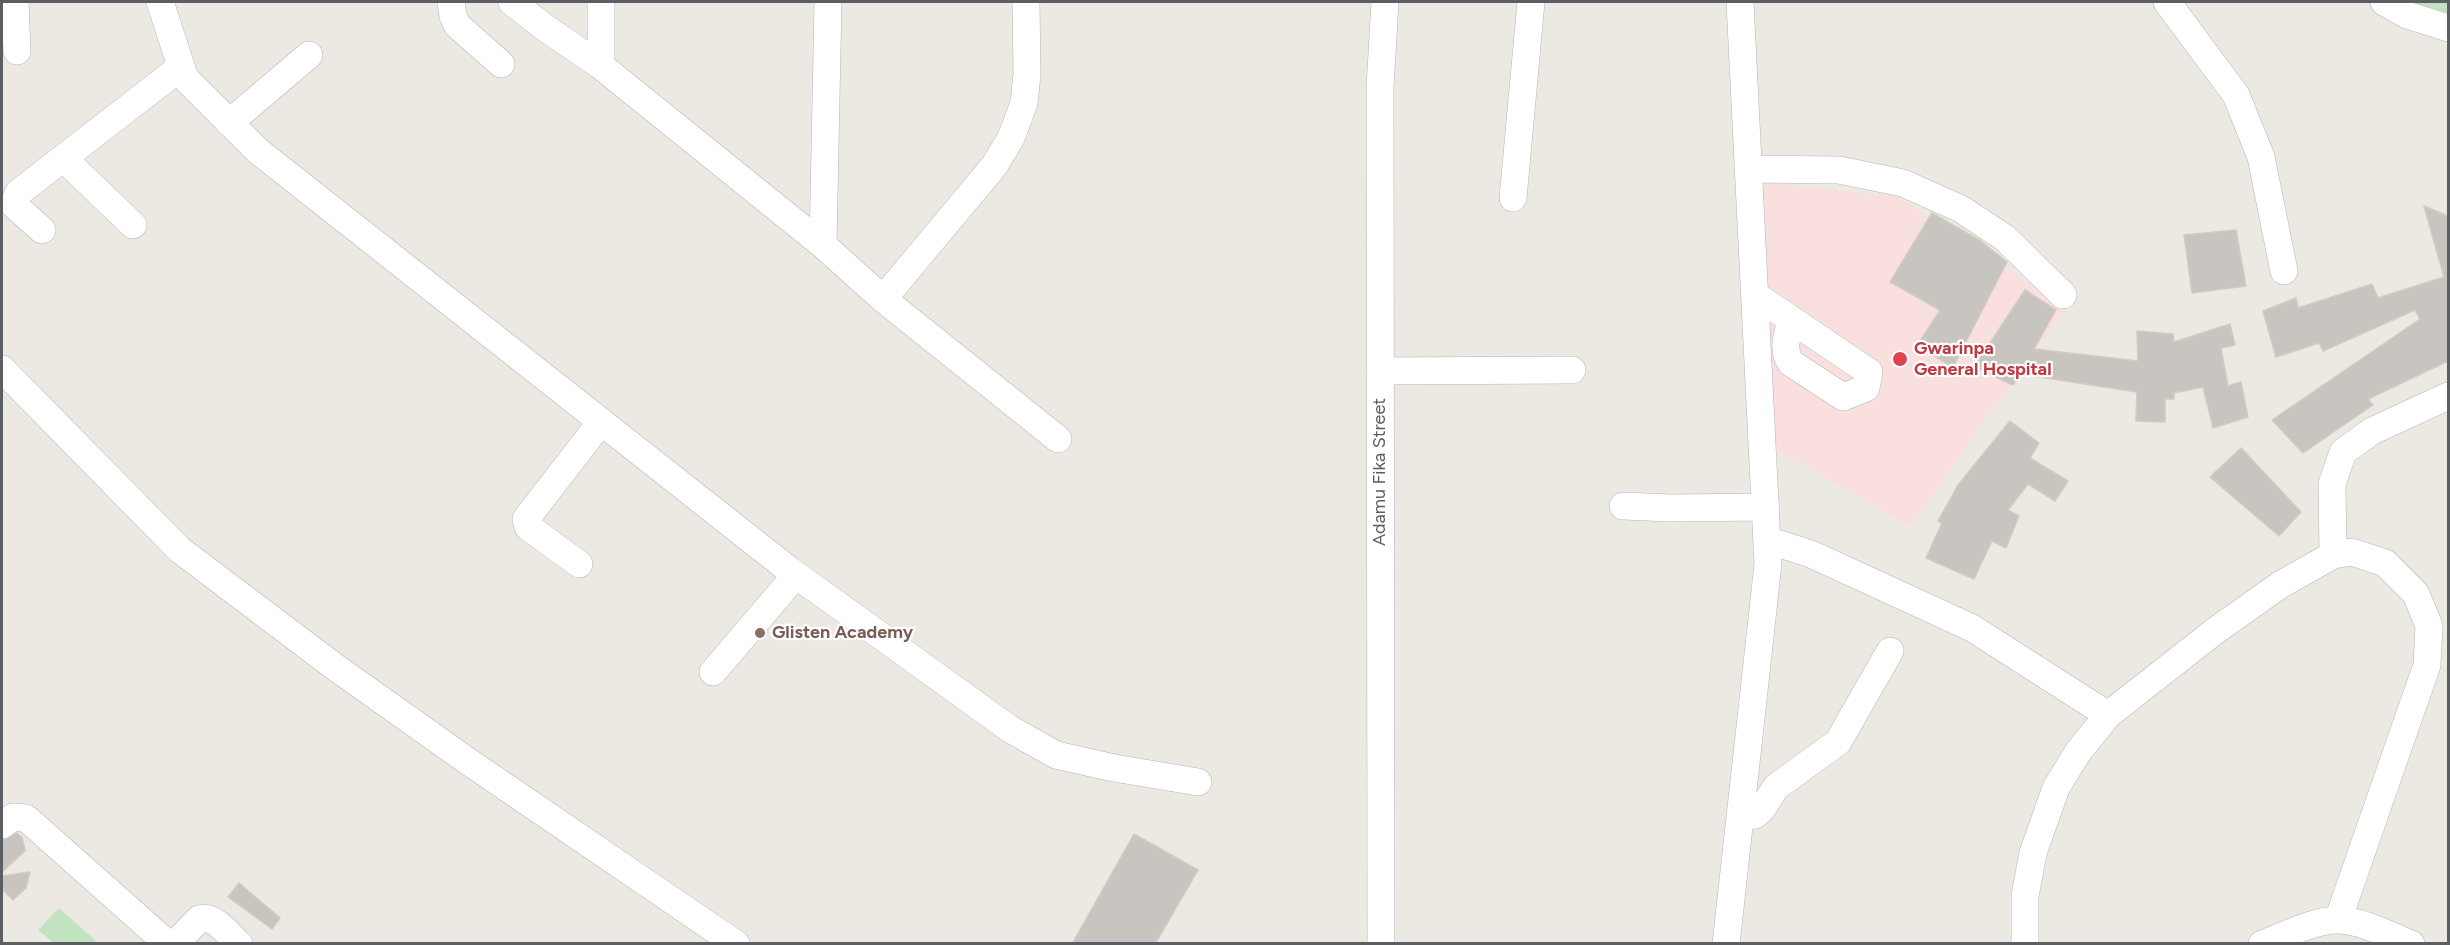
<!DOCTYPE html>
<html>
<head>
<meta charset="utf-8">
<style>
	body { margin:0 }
	#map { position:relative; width:2450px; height:945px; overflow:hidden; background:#ece9e2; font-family:Figtree,sans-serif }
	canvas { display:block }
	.frame { position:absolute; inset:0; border:3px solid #5b5e62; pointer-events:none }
</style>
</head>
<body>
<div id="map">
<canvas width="2450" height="945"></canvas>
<div class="frame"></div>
</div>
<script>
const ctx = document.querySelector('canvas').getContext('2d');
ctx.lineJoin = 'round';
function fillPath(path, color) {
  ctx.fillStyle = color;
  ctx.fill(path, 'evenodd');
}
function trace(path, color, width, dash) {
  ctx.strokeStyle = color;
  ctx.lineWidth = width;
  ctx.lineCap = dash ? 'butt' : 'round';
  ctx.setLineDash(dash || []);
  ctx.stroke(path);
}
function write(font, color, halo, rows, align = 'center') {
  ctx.font = font + ' Figtree,sans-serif';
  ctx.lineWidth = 4.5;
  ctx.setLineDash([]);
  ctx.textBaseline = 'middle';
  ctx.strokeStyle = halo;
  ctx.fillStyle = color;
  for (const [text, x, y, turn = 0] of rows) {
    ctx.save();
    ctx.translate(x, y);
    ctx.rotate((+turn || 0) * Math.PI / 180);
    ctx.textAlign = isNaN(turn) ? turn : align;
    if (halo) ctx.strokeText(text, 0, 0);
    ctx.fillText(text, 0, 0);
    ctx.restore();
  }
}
fillPath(new Path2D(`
	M1762,182l136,15 168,111 -156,218 -138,-79z`), '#f9dfde');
fillPath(new Path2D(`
	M2403,2h45v19z
	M59,908l39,35h-44l-16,-13z`), '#c2e3c0');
const building = new Path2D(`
	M2424,206l24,10v145l-80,38 5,6 -70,48 -31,-33 148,-101 -5,-9 -92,41 -4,-8 -43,14 -13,-46 33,-13 2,10 74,-24 6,14 66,-21z
	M1932,213l49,28 26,21 -54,105 -36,-21 23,-36 -50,-28z
	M2236,230l10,56 -54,7 -8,-58z
	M2025,290l31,20 -22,39 104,12 -1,-30 36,3 1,8 56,-18 5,21 -14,3 7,38 13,-4 7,35 -35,11 -10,-41 -29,6v6h-9v23l-29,-1 1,-29 -117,-18 -7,11 -39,-18z
	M2010,421l29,22 -9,15 38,23 -13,20 -27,-17 -20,26 11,6 -13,32 -14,-7 -18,38 -48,-21 16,-35 -4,-2 20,-36z
	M2241,448l60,64 -22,24 -69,-59z
	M17,833l5,4 3,14 -23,21v-32z
	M1134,834l64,36 -43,74h-83z
	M30,872l-4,16 -13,12 -11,-11v-13z
	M239,883l41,35 -8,11 -44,-32z`);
fillPath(building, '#c8c4c0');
trace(building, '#d1cbc1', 1.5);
const minor = new Path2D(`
	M15,2l2,49
	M160,2l25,76 73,73 530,418 222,160 46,26 58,13 84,14
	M451,2l2,14 4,9 44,39
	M512,2l32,25 57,39 222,179 60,54 175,140
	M601,2v64
	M2167,2l69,93 25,62 23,114
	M2384,2l23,13 41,13
	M229,123l80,-68
	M63,158l70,67
	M1749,169l90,1 64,13 58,26 44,29 58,57
	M1513,198l18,-196
	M42,230l-28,-25 4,-12 163,-126
	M823,245l5,-243
	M1755,295l114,77 -3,16 -23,9 -52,-34c-10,-13 -3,-29 0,-44
	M883,299l111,-133 17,-28 13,-35 3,-29 -1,-72
	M2,369l178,181 155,117 134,95 267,182
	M1380,371l192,-1
	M1623,506l47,2 96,-1
	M1767,540l44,14 161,74 136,87
	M2333,555l-1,-71 11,-32 29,-21 76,-35
	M579,564l-51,-37 -2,-8 75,-97
	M713,672l83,-97
	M1740,818l15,-3 7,-6 14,-22 62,-45 52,-91
	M2,825l11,-8 13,1 142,126
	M175,944l24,-25c15,-5 29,15 40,25
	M1381,944l-1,-857 5,-85
	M1726,944l42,-380 -28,-562
	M2025,944v-48l8,-43 23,-65 22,-36 30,-37 107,-84 65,-46 53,-30 19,-3 33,11 31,31 13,32 -2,39 -89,255
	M2262,944c21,-8 55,-25 77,-24 24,1 50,15 72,24`);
trace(minor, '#b3b5b9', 28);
trace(minor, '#fff', 27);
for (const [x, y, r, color] of [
	[1900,359,8,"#e0444e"],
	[760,633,6,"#8d6e63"]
]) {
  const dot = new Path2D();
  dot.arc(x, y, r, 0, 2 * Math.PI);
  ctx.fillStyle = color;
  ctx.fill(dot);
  trace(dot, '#fff', 2);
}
write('bold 18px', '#be3a42', '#fff', [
	["Gwarinpa",1914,349],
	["General Hospital",1914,370]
], 'left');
write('18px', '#5b5e62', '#fff', [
	["Adamu Fika Street",1380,472,-90]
]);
write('bold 18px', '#785e54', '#fff', [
	["Glisten Academy",772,633]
], 'left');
</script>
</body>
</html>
